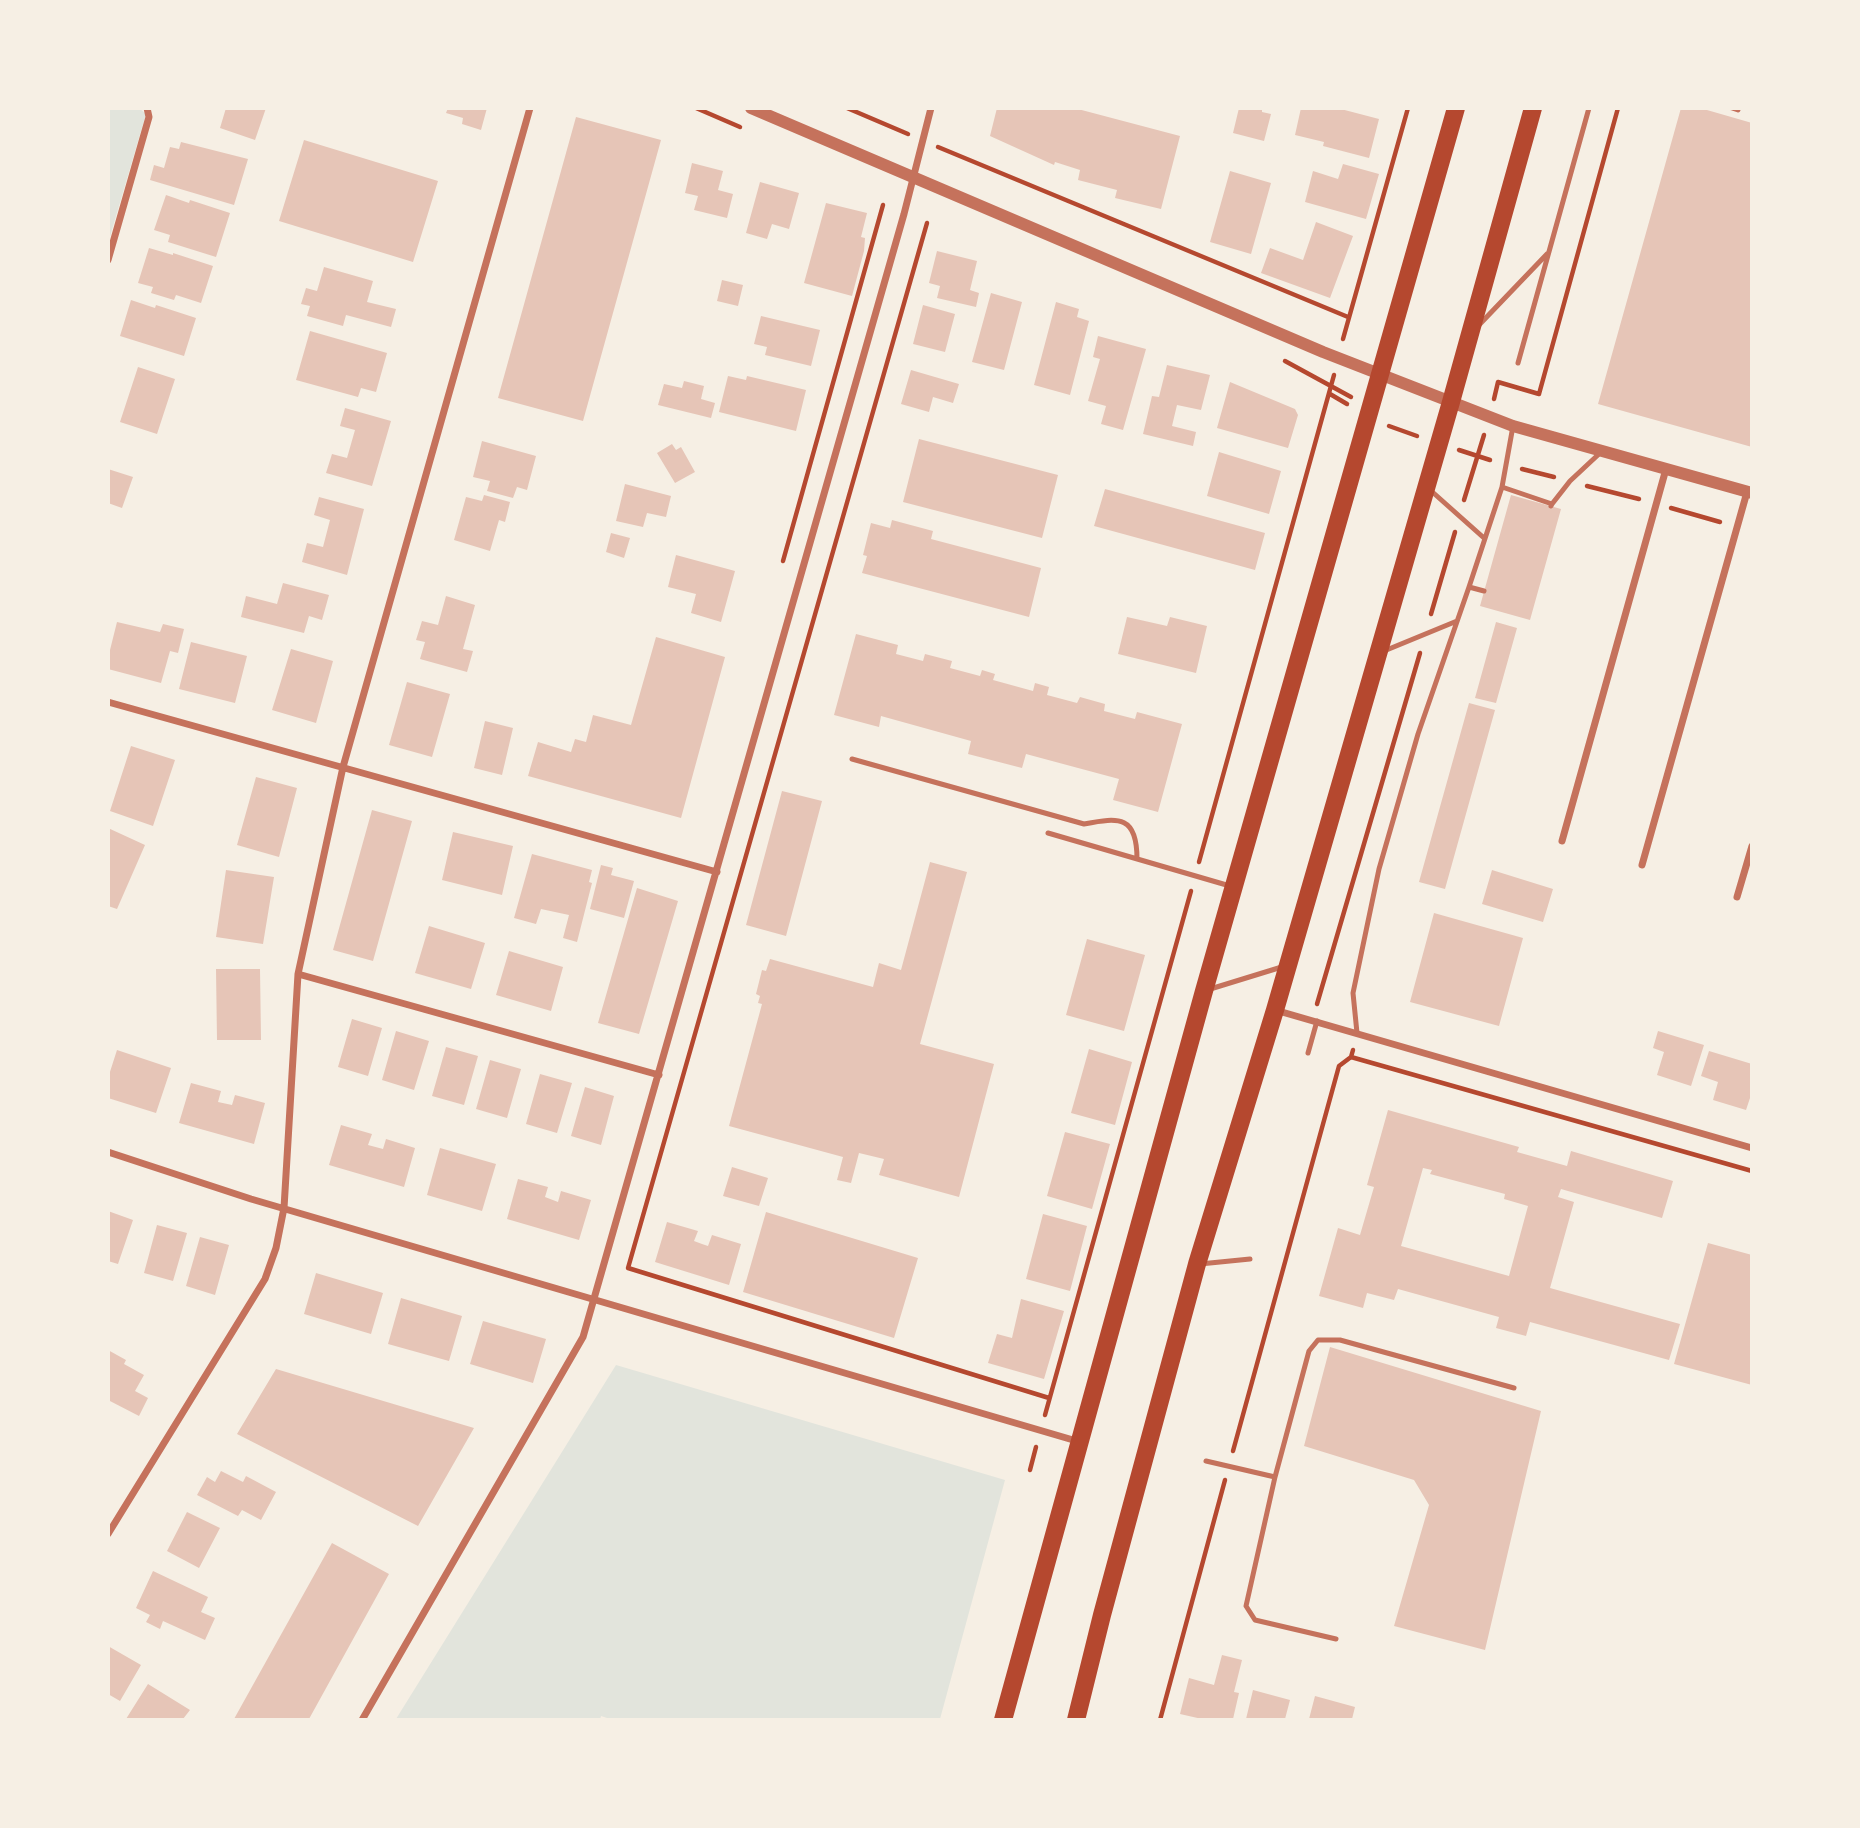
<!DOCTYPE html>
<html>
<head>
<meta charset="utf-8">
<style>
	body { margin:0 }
	#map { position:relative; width:1860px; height:1828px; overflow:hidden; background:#f6efe4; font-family:"Playfair Display",serif }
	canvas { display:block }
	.frame { position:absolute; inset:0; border:110px solid #f6efe4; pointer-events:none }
</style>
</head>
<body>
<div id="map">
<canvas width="1860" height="1828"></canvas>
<div class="frame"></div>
</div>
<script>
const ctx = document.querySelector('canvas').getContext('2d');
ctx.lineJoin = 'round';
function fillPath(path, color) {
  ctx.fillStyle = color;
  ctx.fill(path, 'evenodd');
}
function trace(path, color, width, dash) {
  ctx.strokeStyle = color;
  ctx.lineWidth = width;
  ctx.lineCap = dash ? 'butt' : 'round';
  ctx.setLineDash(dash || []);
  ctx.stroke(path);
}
fillPath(new Path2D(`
	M109,109h31l6,5 -37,126z
	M616,1365l389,115 -65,239 -327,1 -12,-4 -1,4 -204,-1z`), '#e2e4dc');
fillPath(new Path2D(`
	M226,108h40l-11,32 -35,-12z
	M448,108h39l-6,22 -19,-6 1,-6 -17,-5z
	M997,108h77l106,28 -19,73 -46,-11 2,-8 -39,-10 2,-10 -25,-8 -1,3 -64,-29z
	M1239,108h23v4l9,2 -7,27 -31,-8z
	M1301,108h36l42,11 -10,39 -46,-12 1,-4 -29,-7z
	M1681,108h19l52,15v324l-154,-43z
	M576,117l85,23 -78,281 -85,-23z
	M304,140l134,41 -25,81 -134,-41z
	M181,142l67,17 -14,46 -84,-25 4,-15 10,3 6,-21 9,2z
	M692,163l31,8 -5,19 15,4 -6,24 -33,-8 4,-14 -13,-3z
	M1343,164l36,10 -13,45 -61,-17 8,-31 25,8z
	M1230,171l41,12 -20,71 -41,-12z
	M760,182l39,11 -10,36 -17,-5 -5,15 -21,-6z
	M166,195l23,8 1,-3 40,13 -14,44 -48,-15 2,-7 -16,-5z
	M826,203l41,10 -6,24 4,1 -1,13 -12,45 -48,-13z
	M1316,222l37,14 -23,62 -69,-25 9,-25 33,12z
	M149,248l24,7v-2l40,13 -12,37 -25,-8 -2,5 -23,-7 2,-6 -15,-4z
	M937,251l40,10 -7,29 9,3 -3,14 -39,-9 3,-12 -11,-3z
	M324,267l49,14 -6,21 29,7 -5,18 -45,-12 -3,11 -36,-10 3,-10 -9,-2 5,-16 11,3z
	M722,280l21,5 -5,21 -21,-5z
	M991,293l31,9 -18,68 -32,-8z
	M131,300l24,8 1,-3 40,13 -12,38 -64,-20z
	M1056,302l23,7 -2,8 12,4 -19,74 -36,-10z
	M923,305l32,9 -10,38 -32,-8z
	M761,316l59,14 -9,36 -46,-11 2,-8 -13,-3z
	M310,331l77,22 -11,39 -15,-4 -3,9 -62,-17z
	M1098,336l48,13 -23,81 -22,-6 5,-18 -18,-5 12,-42 -7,-2z
	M1167,365l43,10 -9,35 -24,-5 -5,21 24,6 -3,14 -50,-12 9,-38 7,1z
	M138,367l37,12 -18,55 -37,-12z
	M911,370l48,14 -6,19 -20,-6 -4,15 -28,-8z
	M728,376l18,4 1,-4 59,14 -10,41 -77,-19z
	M684,381l20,5 -3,13 14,4 -4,15 -53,-13 6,-21 18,4z
	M1230,382l65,27 3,6 -10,33 -71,-20z
	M345,408l46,13 -19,65 -46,-13 6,-19 15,4 8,-28 -15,-4z
	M919,439l139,36 -16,63 -139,-36z
	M482,441l54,15 -9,34 -10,-3 -4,11 -26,-7 3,-10 -17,-4z
	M672,444l4,6 5,-3 14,25 -20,11 -18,-30z
	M1219,452l62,19 -12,43 -62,-18z
	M108,469l25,8 -11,31 -14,-5z
	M625,484l46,12 -5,21 -19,-4 -4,14 -27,-6z
	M1105,489l160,44 -10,37 -161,-44z
	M484,495l26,7 -5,20 -6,-2 -9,31 -36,-11 12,-43 16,4z
	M1511,495l50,14 -31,111 -50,-14z
	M319,497l45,12 -17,66 -45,-13 5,-19 16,4 7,-27 -16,-5z
	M892,520l41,11 -2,8 110,29 -12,49 -167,-44 5,-17 -4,-1 8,-32 19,5z
	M611,533l19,5 -6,20 -18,-6z
	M676,555l59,16 -14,51 -30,-9 5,-19 -28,-7z
	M283,583l46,12 -7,25 -13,-4 -5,17 -63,-16 5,-21 31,8z
	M446,596l29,9 -12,44 10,2 -6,21 -47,-13 5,-17 -9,-2 6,-19 16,4z
	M1127,617l40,9 3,-9 37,9 -11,47 -78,-19z
	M117,622l43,10 3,-8 21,5 -6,24 -8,-2 -9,32 -53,-14v-11z
	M1496,622l21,6 -21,75 -21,-5z
	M856,634l42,11 -2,9 27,7 2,-7 27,7 -2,7 30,8 2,-6 13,4 -2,6 40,11 2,-8 14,4 -2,8 30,8 3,-6 25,7 -1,7 31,8 2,-7 45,12 -24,88 -45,-12 6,-21 -93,-25 -4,14 -54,-14 3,-13 -90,-25 -2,11 -45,-12z
	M656,637l69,20 -44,161 -153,-42 10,-34 33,10 4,-13 11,3 7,-27 38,10z
	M191,642l56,14 -12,47 -56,-14z
	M291,649l42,12 -17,62 -44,-13z
	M407,682l43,12 -18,63 -43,-12z
	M1469,703l26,7 -50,179 -26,-7z
	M485,721l28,7 -11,47 -28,-7z
	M131,746l44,14 -22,66 -43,-15z
	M256,777l41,11 -18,69 -42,-12z
	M782,791l40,10 -36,135 -40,-11z
	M372,810l40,11 -39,140 -40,-11z
	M108,828l37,17 -28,64 -9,-3z
	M453,832l60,14 -11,49 -60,-15z
	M532,854l60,16 -3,12 3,1 -15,59 -14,-4 6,-23 -28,-6 -5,15 -22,-6z
	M930,862l37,10 -47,172 74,20 -35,133 -80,-22 5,-16 -25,-6 -8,30 -14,-3 6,-23 -114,-31 33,-122 -4,-1 2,-7 -4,-2 6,-24 4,1 4,-12 103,28 6,-24 22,7z
	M601,865l12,3 -2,7 23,6 -10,37 -34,-9z
	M226,870l48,7 -11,67 -47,-7z
	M1492,870l61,19 -10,33 -61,-18z
	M637,888l41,13 -39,133 -41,-11z
	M1434,913l89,25 -24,88 -89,-24z
	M429,926l56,17 -14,46 -56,-16z
	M1087,939l58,16 -21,76 -58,-16z
	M509,951l54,16 -12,44 -55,-16z
	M216,969h44l1,71h-44z
	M352,1019l30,9 -14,48 -30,-9z
	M396,1031l33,10 -15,49 -32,-10z
	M1658,1031l46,14 -13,41 -34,-11 7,-23 -11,-4z
	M446,1047l32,9 -14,49 -32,-9z
	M1089,1049l43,13 -17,63 -44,-12z
	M117,1050l54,18 -15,45 -48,-15v-20z
	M1709,1051l43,13v28l-6,18 -33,-10 5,-18 -17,-6z
	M490,1060l31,9 -14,49 -31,-9z
	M540,1074l32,9 -15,50 -31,-9z
	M191,1083l30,8 -3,11 14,3 3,-10 30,8 -11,41 -75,-21z
	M585,1087l29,9 -13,49 -30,-9z
	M1388,1110l131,37 -2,5 50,14 4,-15 102,30 -11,37 -101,-29 -3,8 16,5 -24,86 130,36 -11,36 -139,-38 -4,14 -30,-8 3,-11 -101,-28 -4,11 -27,-7 -4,15 -44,-12 19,-68 22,7 14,-48 -7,-2zM1423,1168l9,2 -2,4 75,20 -1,5 24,7 -19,70 -108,-30z
	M341,1125l31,9 -4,11 15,4 3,-10 29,9 -11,39 -75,-22z
	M1065,1132l45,12 -18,65 -45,-13z
	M440,1148l56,16 -14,47 -55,-16z
	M732,1167l36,11 -9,28 -36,-10z
	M518,1179l30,8 -3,10 13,5 3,-11 30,9 -12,40 -72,-21z
	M108,1211l25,9 -15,44 -10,-3z
	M766,1212l152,46 -24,80 -151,-46z
	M1043,1214l44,12 -17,65 -44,-12z
	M667,1222l31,9 -4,10 8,3 6,2 4,-11 29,9 -12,41 -74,-23z
	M157,1225l30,8 -14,48 -29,-8z
	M200,1237l29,8 -14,50 -29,-9z
	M1708,1243l44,12v130l-78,-21z
	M316,1273l67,20 -12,41 -67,-20z
	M401,1298l61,18 -13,45 -61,-17z
	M1021,1299l43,12 -20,68 -56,-16 9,-29 15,4z
	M483,1321l63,18 -13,44 -63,-19z
	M1330,1347l211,64 -56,239 -91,-24 35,-121 -15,-25 -110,-34z
	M108,1350l18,10 -2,4 20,11 -9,16 13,7 -9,18 -31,-16z
	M276,1369l198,59 -56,98 -181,-92z
	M221,1471l22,11 3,-6 30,16 -15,28 -19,-10 -4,6 -41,-21 10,-18 8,5z
	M187,1512l33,16 -21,40 -32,-17z
	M332,1543l57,31 -80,145h-75z
	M153,1571l55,26 -7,15 14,6 -10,22 -42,-19 -3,8 -14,-7 4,-7 -14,-7z
	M108,1646l33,19 -21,36 -12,-7z
	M1222,1655l20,5 -8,32 5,1 -6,26h-31l-22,-5 9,-36 25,7z
	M148,1684l42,26 -7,9h-57z
	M1253,1690l37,10 -5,19h-39z
	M1315,1696l40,11 -3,12h-43z`), '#e6c5b7');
trace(new Path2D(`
	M696,108l44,19
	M847,108l61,26
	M938,147l410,170
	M927,223l-299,1045 421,130
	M1343,339l65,-231
	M1285,361l66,36
	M1330,394l17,10
	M1494,399l4,-17 41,12 79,-286
	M1389,426l28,10
	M1459,450l31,10
	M1522,469l32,8
	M1587,486l52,13
	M1464,500l20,-65
	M1671,508l49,14
	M783,561l100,-356
	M1431,614l24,-82
	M1199,862l135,-487
	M1317,1004l103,-351
	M1351,1057l401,114
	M1045,1415l146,-524
	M1233,1451l106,-385 12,-9 2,-7
	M1030,1470l6,-23
	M1160,1720l65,-240`), '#b5482f', 4.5);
trace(new Path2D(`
	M1732,108l6,2
	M1479,325l68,-71
	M1518,363l71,-255
	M1502,487l11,-61
	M1429,489l55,49
	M1552,504l18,-23 30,-28
	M1484,591l-15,-4 33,-100 50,17 -1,2
	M1384,651l73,-30
	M852,759l232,65c36,-7 53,-8 53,35
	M1048,833l182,53
	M1207,990l78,-24
	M1357,1033l-4,-40 26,-124 39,-135 51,-147
	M1308,1053l9,-32
	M1200,1264l50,-5
	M1206,1461l69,16
	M1336,1639l-81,-19 -9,-14 29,-129 34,-126 9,-11h22l174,48`), '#c5725c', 5);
trace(new Path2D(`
	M108,260l41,-143 -2,-9
	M108,702l609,170
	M1562,841l104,-372
	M1642,865l105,-373
	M1737,897l15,-51
	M298,974l361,101
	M1275,1010l477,138
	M108,1152l143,47 829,243
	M108,1534l157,-255 11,-31 8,-40 14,-234 45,-207 187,-659
	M362,1720l221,-383 321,-1123 27,-106`), '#c5725c', 7);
trace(new Path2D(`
	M751,108l572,244 190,74 239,67`), '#c5725c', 12);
trace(new Path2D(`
	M1003,1720l201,-729 252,-883
	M1076,1720l26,-105 95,-351 78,-254 176,-608 82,-294`), '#b5482f', 18);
</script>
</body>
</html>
